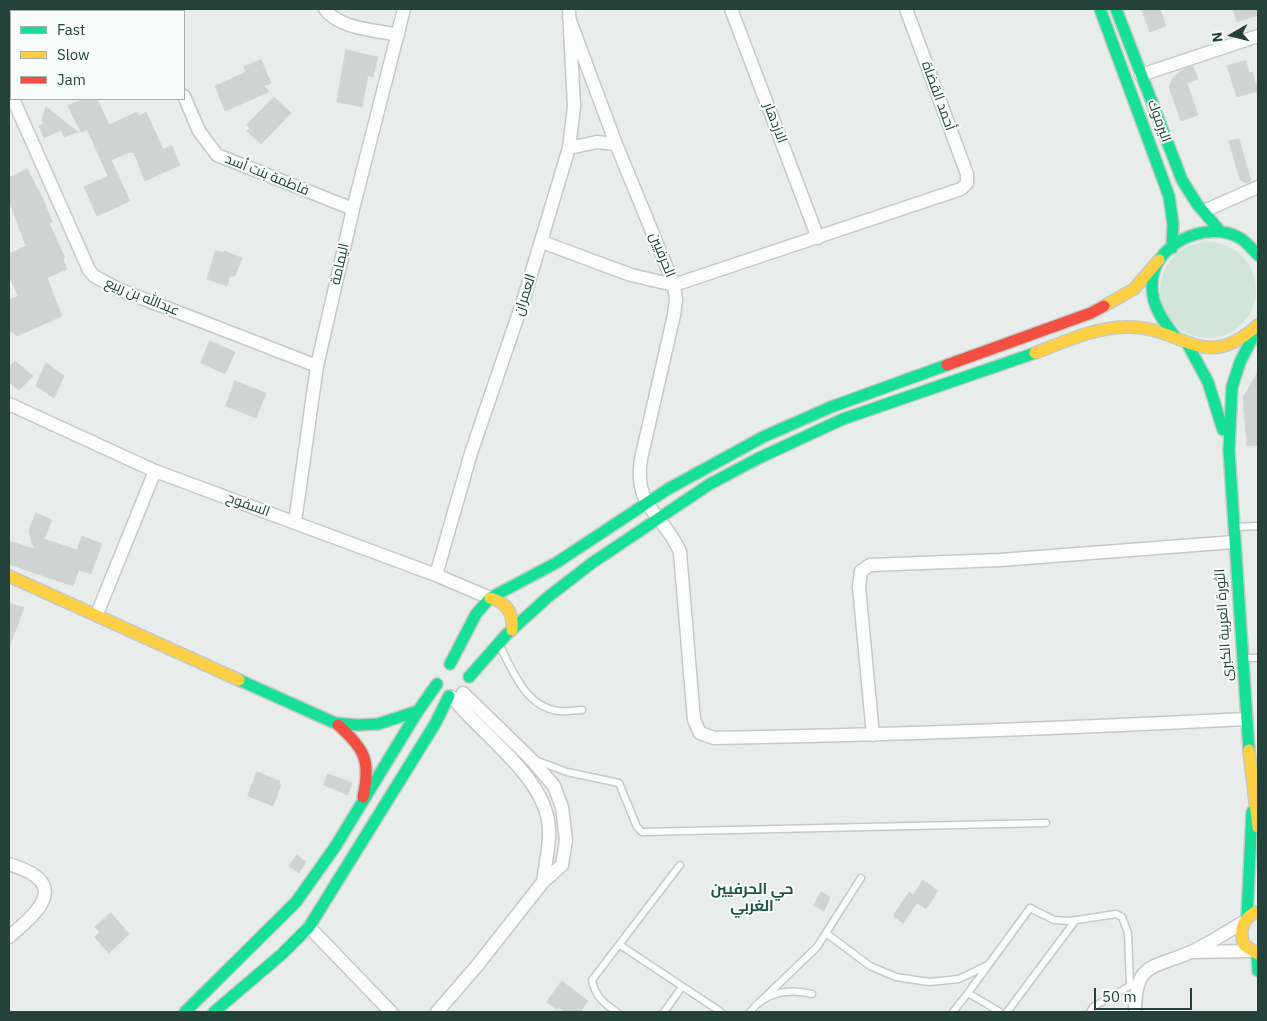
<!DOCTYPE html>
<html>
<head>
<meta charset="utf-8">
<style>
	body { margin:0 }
	#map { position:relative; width:1267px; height:1021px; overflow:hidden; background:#e8edeb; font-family:"IBM Plex Sans",sans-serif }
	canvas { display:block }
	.frame { position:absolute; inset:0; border:10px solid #24423a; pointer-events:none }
	.legend { position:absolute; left:10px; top:10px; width:175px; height:90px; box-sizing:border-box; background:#f7fbf9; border:1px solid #a3b1ad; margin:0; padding:6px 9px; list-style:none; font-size:15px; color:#24423a }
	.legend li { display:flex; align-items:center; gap:10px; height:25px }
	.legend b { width:25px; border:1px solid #a3b1ad }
	.north { position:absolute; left:1207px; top:10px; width:50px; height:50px; -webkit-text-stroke:4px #f7fbf9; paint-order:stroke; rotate:262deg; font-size:14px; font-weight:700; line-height:20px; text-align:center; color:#24423a }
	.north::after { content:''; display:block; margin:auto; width:18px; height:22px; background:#24423a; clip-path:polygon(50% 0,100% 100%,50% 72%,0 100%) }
	.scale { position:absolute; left:1094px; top:988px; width:98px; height:22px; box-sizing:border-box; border:2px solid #24423a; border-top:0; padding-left:6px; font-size:15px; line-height:18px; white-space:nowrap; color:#24423a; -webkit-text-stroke:4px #f7fbf9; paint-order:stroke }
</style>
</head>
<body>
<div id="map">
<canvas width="1267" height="1021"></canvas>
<div class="frame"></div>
<ul class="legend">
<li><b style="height:6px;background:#16e098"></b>Fast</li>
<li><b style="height:6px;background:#ffcf43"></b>Slow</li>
<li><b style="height:6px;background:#f24e42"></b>Jam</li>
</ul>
<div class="north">N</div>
<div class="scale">50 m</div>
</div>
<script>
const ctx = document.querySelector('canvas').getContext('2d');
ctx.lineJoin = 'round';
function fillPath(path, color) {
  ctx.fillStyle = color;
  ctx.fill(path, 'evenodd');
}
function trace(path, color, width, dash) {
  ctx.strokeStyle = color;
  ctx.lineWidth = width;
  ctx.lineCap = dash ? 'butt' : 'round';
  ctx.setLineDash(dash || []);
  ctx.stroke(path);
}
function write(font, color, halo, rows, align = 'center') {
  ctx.font = font + ' "IBM Plex Sans",Cairo,sans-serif';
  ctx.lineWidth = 4;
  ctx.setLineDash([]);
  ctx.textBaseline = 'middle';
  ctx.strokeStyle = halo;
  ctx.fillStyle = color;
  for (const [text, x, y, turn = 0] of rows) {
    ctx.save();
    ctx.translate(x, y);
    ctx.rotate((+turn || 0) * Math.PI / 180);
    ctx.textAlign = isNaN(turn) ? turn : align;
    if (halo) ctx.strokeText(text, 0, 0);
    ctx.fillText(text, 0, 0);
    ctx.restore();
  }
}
fillPath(new Path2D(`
	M1160 290a48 48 0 1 1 96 0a48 48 0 1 1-96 0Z`), '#d1e6d8');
const building = new Path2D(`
	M1142,9h18l6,17 -16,6z
	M1233,9h25v6l-21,7z
	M346,50l32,7 -5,20 -5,-2 -6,32 -25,-5z
	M261,60l10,23 -7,3 5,6 -44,19 -10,-25 31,-14 -2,-5z
	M1246,61l3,12 3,-1 6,19 -21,6 -10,-31z
	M1193,66l5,13 -11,4 11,32 -17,6 -12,-34 4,-9 9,-8z
	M274,97l17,16 -30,31 -14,-13 3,-3 -3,-3z
	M84,99h13l12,26 28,-13 2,4 7,-4 17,37 9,-3 8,19 -35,16 -11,-28 -4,-1 -19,8 19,41 -33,15 -13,-29 24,-11 -21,-47 -6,3 -13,-26z
	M46,107l24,19 8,6 -14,5 -3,-7 -17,8 -5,-12 5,-2 -2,-3z
	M1239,139l12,42 -5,2 -6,-3 -11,-39z
	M27,169l16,30 9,23 -3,1 16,35 -2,2 4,9 -20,9 15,38 -45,20 -6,-5 -2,1v-32l9,-4 -9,-20v-22l17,-8 -17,-45v-23z
	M216,251l8,2v-2l18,7 -7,18h-5l-3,10 -20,-7z
	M210,341l25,11 -10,22 -24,-11z
	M15,361l18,15 -14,14 -10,-8v-14z
	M46,363l18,13 -10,22 -18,-12z
	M1258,372v73l-11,1 -4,-48z
	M235,381l31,12 -10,25 -30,-12z
	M36,513l16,7 -8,19 33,11 5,-14 20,8 -11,30 -12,-4 -6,16 -64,-22v-23l25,8 -5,-18z
	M9,603l15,5 -14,37 -1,-1z
	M257,772l23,9 -1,3 2,1 -8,21 -25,-10z
	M328,774l24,9 -4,12 -24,-10z
	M297,855l9,7 -7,11 -10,-7z
	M923,880l15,11 -12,18 -9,-6 -14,20 -10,-7 16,-24 4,3z
	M821,892l9,5 -6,14 -10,-5z
	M111,913l18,21 -20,19 -15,-16 6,-5 -5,-5z
	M562,981l26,20 -8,11h-15l-7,-5 -1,3 -10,-8z`);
fillPath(building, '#cfd4d2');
trace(building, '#d1d6d4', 1);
const lane = new Path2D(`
	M1235,527l23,-1
	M500,646c13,26 26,61 59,65 7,1 16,-1 23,-1
	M1245,658h13
	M535,760l32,12 52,11 18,44 5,5 404,-9
	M826,933l44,33 26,11 33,5 30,-3 29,-14
	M620,945l101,67
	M761,1001l56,-54 44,-69
	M617,1012c-13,-8 -22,-16 -25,-32l88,-115
	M664,1012l18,-25
	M750,1012c15,-20 39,-24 62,-18
	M953,1012l15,-19
	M1000,1012l-32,-19 62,-85 24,12 16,1 46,-7 6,3 6,16 2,52
	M1007,1012l68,-91
	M1090,1012l3,-5 40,-23`);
const street = new Path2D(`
	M146,9l1,2
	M325,9c14,20 51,21 73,26
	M731,9l87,229
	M569,18l47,126 58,141 2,15 -2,15 -33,144c-8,49 23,55 39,93l14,168 6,13 14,5c177,-3 355,-10 532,-19
	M1141,75l117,-39
	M184,96l15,35 18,24 136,54
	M13,99l76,171 5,6 24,13 199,77
	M569,148l28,-6 19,2
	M1204,211l54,-24
	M542,242l89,33 43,10 287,-96 6,-6v-9l-61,-165
	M9,404l146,67 281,104 54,23
	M295,522l22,-156 36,-157 51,-200
	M436,575l35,-122 52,-152 46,-153 5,-41 -5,-98
	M97,614l58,-143
	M452,697c30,38 95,81 97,132 1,17 -4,36 -6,53
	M873,735l-14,-148 2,-16 9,-6 130,-5 234,-18
	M9,864c8,3 18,6 25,11 30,20 -10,48 -25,62
	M309,927l82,85
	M1194,952l56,-1
	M437,1012l39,-45 67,-85 19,-17 4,-25 -4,-33 -8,-21 -24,-28 -67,-65
	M1135,1012c0,-51 18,-43 56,-60 18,-8 34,-19 51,-29`);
const fast = new Path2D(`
	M1100,9l69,187 4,28 -1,24
	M1116,9l66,171 15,24 23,27
	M1176,338c-12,-16 -24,-31 -24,-52 -1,-41 52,-66 86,-49 7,3 14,12 20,18
	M1188,345l20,37 15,48
	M450,664l26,-50 14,-16 66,-35 112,-74 95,-52 68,-30 116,-42
	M469,677l37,-42 42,-38 44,-34 118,-79 49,-26 84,-39 192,-66
	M239,680l96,43 23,2 20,-1 40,-13
	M1249,750l-20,-300 3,-63 8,-25 18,-35
	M1247,917l5,-105
	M1257,954l1,17
	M185,1012l111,-110 39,-55 83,-136 19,-27
	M214,1012l68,-58 27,-27 126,-203 14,-28`);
const slow = new Path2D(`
	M1104,306l30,-17 25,-29
	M1035,353c29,-11 60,-26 92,-26 56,-1 76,48 131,-2
	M9,576l230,104
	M490,598c16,4 24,15 22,32
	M1249,750l9,77
	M1255,912c-13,8 -16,19 -11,33l14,9`);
const jam = new Path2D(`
	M947,365l144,-52 13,-7
	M338,725c27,24 33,36 25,72`);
trace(lane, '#c5cac8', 9);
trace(street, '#c5cac8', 15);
trace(fast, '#c3cbc8', 14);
trace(slow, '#c3cbc8', 14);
trace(jam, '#c3cbc8', 14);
trace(lane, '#fcfcfc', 6);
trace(street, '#fcfcfc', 12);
trace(fast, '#16e098', 11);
trace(slow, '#ffcf43', 11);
trace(jam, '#f24e42', 11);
write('14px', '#24423a', '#f7fbf9', [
	["أحمد القضاة",938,96,70],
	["اليرموك",1159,121,70],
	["الازدهار",775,123,69],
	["فاطمة بنت أسد",267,175,22],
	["الحرفيين",662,255,68],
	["اليمامة",340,264,-77],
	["العمران",525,295,-72],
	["عبدالله بن ربيع",142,297,22],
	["السفوح",248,505,20],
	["الثورة العربية الكبرى",1224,625,-94]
]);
write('bold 15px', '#1f5548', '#f7fbf9', [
	["حي الحرفيين",752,890],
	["الغربي",752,907]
]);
</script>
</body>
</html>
